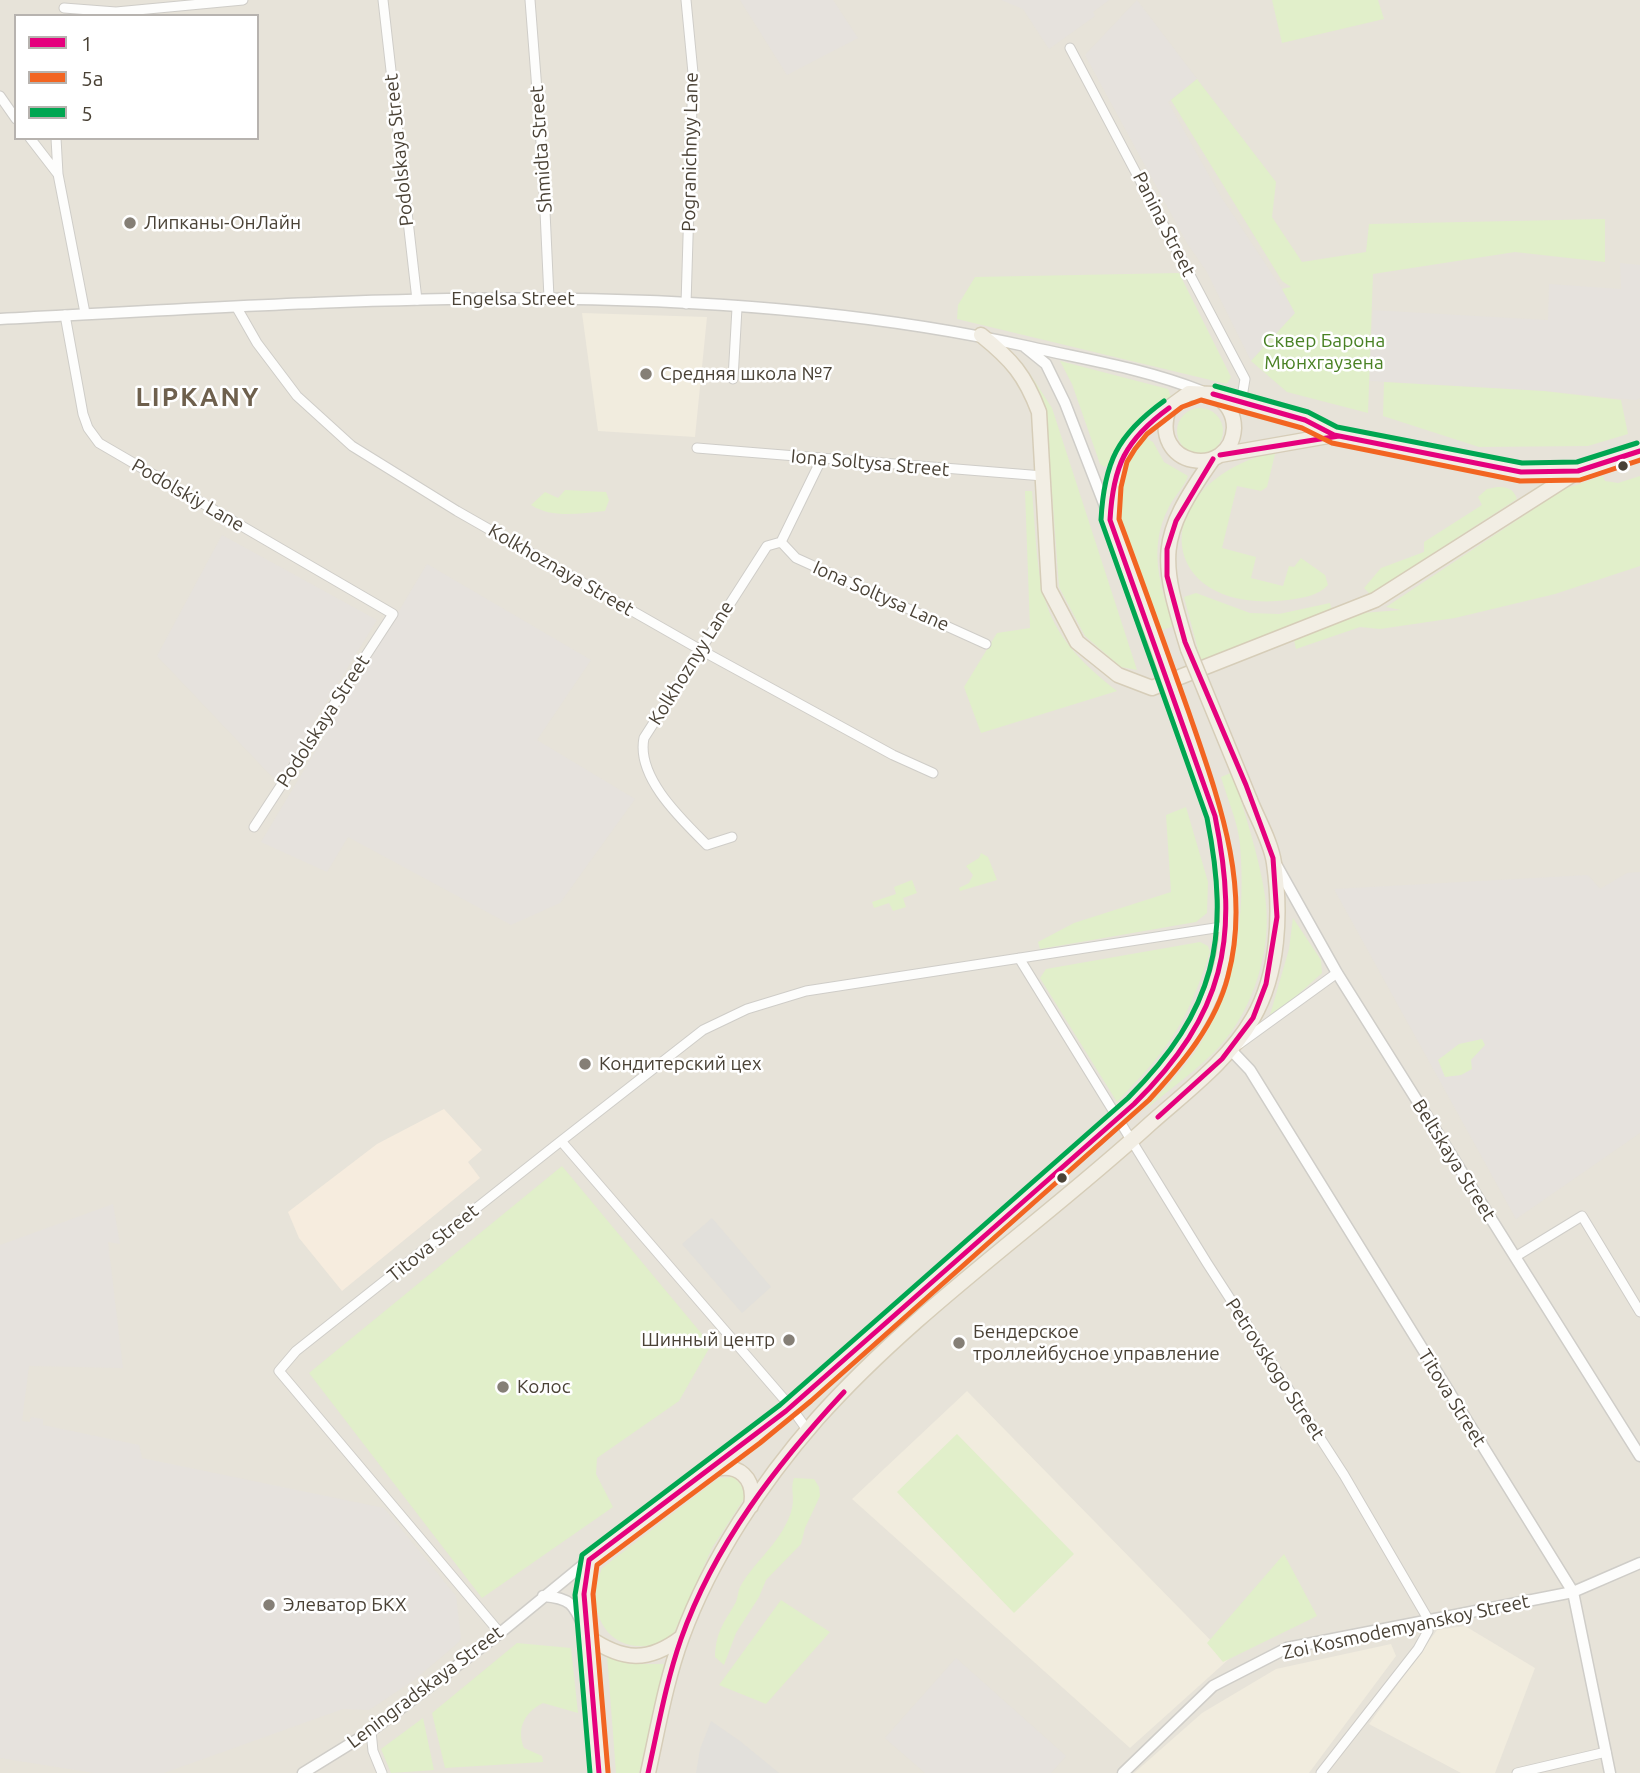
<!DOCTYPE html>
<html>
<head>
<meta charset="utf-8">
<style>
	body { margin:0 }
	#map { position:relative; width:1640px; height:1773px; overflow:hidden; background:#f3f1ec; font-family:Ubuntu,sans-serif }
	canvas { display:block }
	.legend { position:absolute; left:14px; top:14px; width:245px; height:126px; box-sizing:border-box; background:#fff; border:2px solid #b7b3af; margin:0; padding:9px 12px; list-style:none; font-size:21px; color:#4a4236 }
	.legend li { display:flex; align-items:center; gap:14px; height:35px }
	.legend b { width:35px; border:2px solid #b7b3af }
</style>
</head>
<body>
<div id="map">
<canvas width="1640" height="1773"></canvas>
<ul class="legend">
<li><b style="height:9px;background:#e5007d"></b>1</li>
<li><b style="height:9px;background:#f26522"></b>5а</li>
<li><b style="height:9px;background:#00a651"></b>5</li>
</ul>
</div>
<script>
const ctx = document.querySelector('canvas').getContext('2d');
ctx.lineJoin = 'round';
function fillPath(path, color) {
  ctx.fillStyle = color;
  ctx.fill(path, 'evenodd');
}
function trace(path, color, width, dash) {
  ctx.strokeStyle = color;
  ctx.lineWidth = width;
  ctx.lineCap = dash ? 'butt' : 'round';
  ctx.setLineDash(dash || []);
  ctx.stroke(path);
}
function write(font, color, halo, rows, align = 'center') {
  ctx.font = font + ' Ubuntu,sans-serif';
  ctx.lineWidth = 5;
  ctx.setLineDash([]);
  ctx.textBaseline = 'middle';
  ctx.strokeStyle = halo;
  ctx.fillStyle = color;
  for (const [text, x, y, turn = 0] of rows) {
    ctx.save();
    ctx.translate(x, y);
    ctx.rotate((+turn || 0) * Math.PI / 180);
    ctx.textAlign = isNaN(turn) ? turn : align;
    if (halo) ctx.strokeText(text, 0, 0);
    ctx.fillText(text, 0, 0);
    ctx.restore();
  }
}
fillPath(new Path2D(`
	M0,0h1640v1773h-1640zM16,16h241v122h-241z`), '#e7e3d9');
fillPath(new Path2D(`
	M444,1109l38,41 -14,12 12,16 -138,113 -43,-53 -11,-26 89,-68z`), '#f6ecde');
fillPath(new Path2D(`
	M740,0h93l25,38 -71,37z
	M1001,0h108l-16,12 2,4 -46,33 -26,-40z
	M1137,0l60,79 -29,23 53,95 61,92 13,24 -44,48 -44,-89 -20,-29 -102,-188z
	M1620,263l20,2v133l-4,2 -92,-9 -175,-10 4,-71 175,10 1,-36 72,5z
	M222,535l155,85 -100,162 -120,-126z
	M427,564l164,96 -54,80 98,59 -75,104 -49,22 -163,-88 -21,35 -66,-30z
	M1640,872v261l-124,86 -182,-330 254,-14 12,14 27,-16z
	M113,1204l7,40 -12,-2 15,126 -94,-2 -7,55 8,1 1,-5 12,2v6l96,20 3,13 242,50 72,88 5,41 -2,5 -46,39 -44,29 -26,-1 -179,64h-70l-94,-15v-513z
	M956,1658l110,98 -15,17h-126l-40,-35z`), '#e6e2dd');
fillPath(new Path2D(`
	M582,313l125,4 -12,120 -97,-6z
	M967,1391l262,268 -99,89 -278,-249z
	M1465,1626l70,42 -40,105h-34l-92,-49 68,-94z
	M1391,1644l5,12 -87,117h-175l68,-60 74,-44z`), '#f1ecde');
fillPath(new Path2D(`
	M1272,0h106l6,19 -102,24z
	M1197,79l79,103 -4,35 30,45 64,-10 3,-28 236,-5v43l-90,-10 -142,22 -5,139 -81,-21 -36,-31 44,-48 -13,-24 9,-2 -9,-6 -111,-181z
	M1179,273l52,104 -4,7 -270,-65 1,-14 17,-28z
	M1060,361l108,28 3,8 -41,31 -20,36 -6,3 -4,-3 -28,-80z
	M1028,371l24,37 85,262 -16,-3 -36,-31 -26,-49 -13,-177z
	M1384,382l160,9 77,9 7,34 -40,12 -109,1 -96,-31z
	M1177 431a23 23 0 1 1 46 0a23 23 0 1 1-46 0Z
	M1144,437l9,5 11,20 24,14c-4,12 -15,21 -20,33 -20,39 -8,79 6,117l-15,5c-16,-40 -50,-101 -43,-143 2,-20 16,-38 28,-51z
	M1269,453l6,1 -8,33 -6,4 -24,-5 -15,62 34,9 -5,21 32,8 6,-20 5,1 7,-9 24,17 3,10c-10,11 -26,13 -40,15 -131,16 -145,-111 -19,-147z
	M1603,476l2,5 13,2 22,-7v90l-85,28 -100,24 -75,11 -20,-2 -64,22 -2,-9 7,-6 61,-21 39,-3 -15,-3 178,-118z
	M1497,487c10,0 16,1 20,12l-147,95 -6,-6 17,-20 43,-16v-10l58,-37 -4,-8 9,-8z
	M565,490l41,2 3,8 -4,11c-25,2 -52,8 -74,-6l14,-13 13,6z
	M1025,491h7c8,97 2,136 85,200l-136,42 -17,-46 33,-54 33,-5z
	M1196,593l54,20 29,1 51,-11 2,9 -131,49 -17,-64z
	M1233,772c11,41 26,83 32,124 8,51 -11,112 -45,150 -22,24 -52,44 -77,66 18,-21 41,-42 56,-66 37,-59 47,-132 41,-202 -2,-22 -13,-46 -19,-67z
	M1186,807l22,75 -1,31 -11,9 -156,27 -2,-7 36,-19 97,-31 -5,-77z
	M981,853l7,4 9,23 -37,11 -1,-3 10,-5 4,-8 -7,-9 13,-8z
	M912,880l5,13 -14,5 3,9 -13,4 -4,-8 -15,5 -2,-6 24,-8 -2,-7z
	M1293,918l28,42 1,13 -49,44 -3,-2 19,-66z
	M1200,942l8,4 2,6c-24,73 -40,95 -93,150l-77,-124 6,-9z
	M1482,1039l3,6 -14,15 1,9 -11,6 -16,2 -7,-17 21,-16z
	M562,1166l149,179 -32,56 -82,57 -1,16 17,33 -131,91 -173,-225z
	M957,1434l117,120 -60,59 -117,-121z
	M734,1477l7,8 4,12 -33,51 -41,91c-54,25 -90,-19 -69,-71l117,-90z
	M794,1478l20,1 5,8 1,9 -15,32 -4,16 -35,36 -7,17 -23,36 -12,32 -9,-8c1,-26 9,-34 21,-55 2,-5 2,-11 4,-15 14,-25 35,-39 48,-67 10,-21 1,-28 6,-42z
	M1284,1554l33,62 -94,46 -16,-19z
	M781,1600l49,32 -64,72 -47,-19z
	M517,1643l54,5 7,65 -35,-10c-18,9 -27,25 -19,45l18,8 1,6 -98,6 -13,-55z
	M607,1655l22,9h35l-25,109h-23z
	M423,1718l11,52 -43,3 -10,-24z`), '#e1efca');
fillPath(new Path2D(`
	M712,1218l59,69 -29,26 -60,-69z
	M711,1721l29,20 39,32h-83l4,-24z`), '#e2e0db');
const minor = new Path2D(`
	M383,0l34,300
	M530,0l13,168 6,130
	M64,8l52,4 127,-12
	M1070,48l175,331 -4,24
	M0,96l16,23
	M30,138l27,35
	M56,138l2,36 27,139
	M686,304l7,-231 -7,-73
	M237,308l20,35 40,53 55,50 105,65 242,138 194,106 40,18
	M65,315l18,99 5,14 11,15 294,171 -139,213
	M733,379l4,-71
	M697,448l346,28
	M781,542l15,16 190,86
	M732,837l-25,8c-26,-26 -71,-68 -63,-107l123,-192 14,-4 40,-82
	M1019,958l188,305 137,212 84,144v12l-10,18 -97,124
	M1239,1044l98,-71
	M561,1141l142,-111 44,-21 59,-18 422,-65
	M1515,1257l67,-41 58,96
	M500,1633l-221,-262 17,-20 265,-210 229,265 18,25
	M371,1731l2,20 9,22
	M1517,1773l89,-21`);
const tertiary = new Path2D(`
	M0,319c338,-18 698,-46 1030,28 58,13 116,22 171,44
	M1025,347l21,17 19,39 43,111
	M1277,866l60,107 303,483
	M1231,1050l19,20 323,522 37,181
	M543,1596c29,2 31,9 42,34
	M303,1773l68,-42 129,-98 89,-73
	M1123,1773l90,-87 74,-38 286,-56 67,-29`);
const primary = new Path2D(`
	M981,335c31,25 44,40 58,77l10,177 28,53 41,33 34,13 223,-88 203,-129
	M1169,408c-21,60 62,72 65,20 0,-14 -6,-24 -18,-32
	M1220,455l114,-20
	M1156,644l-46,-124 2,-34 7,-27 22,-31 48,-35 24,1 92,26 29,15 187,37 57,-1 62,-20
	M1188,649c-28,-91 -32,-110 25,-190
	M711,1470c28,-8 45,8 40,36
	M588,1637c35,24 60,26 94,0
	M599,1773l-15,-179 5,-34 166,-124 50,-42 338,-301c86,-91 98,-156 72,-277
	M648,1773c10,-45 18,-93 34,-136 29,-79 80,-155 135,-218 99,-111 225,-196 334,-296 36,-32 78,-63 102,-105 26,-45 28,-105 21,-155 -3,-21 -16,-43 -24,-63`);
trace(minor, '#cfcdc8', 11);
trace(tertiary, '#cfcdc8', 13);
trace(primary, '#d6cdb8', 17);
trace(minor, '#fdfdfc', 9);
trace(tertiary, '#fdfdfc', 10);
trace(primary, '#f2eee4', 14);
const primaryBridge = new Path2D(`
	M1156,644l59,172
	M1188,649l62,151`);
trace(primaryBridge, '#d6cdb8', 17, []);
trace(primaryBridge, '#f2eee4', 14);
trace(new Path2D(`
	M1213,394l92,26 29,15 187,37 57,-1 62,-20
	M1220,455l119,-19
	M1158,1117l64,-58 31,-41 13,-34 11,-67 -4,-59 -27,-73 -61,-143 -18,-66v-27l9,-28 37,-62
	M599,1773l-15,-179 5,-34 197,-149 348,-307c91,-90 106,-165 81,-288l-105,-296c3,-54 15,-80 59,-112
	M648,1773c10,-45 18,-91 33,-134 33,-94 96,-175 163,-247`), '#e5007d', 5);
trace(new Path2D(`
	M608,1772l-15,-178 4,-29 163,-122 51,-42 338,-301c33,-36 67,-76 79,-124 24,-90 -10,-178 -39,-263 -23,-65 -46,-130 -70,-194l2,-32 6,-25 8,-13 12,-15 35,-27 19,-7 101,28 30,15 188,38 60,-1 60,-20`), '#f26522', 5);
trace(new Path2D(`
	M1215,386l93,26 29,15 185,36 55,-1 60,-19
	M590,1773l-15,-178 7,-40 198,-150 348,-307c88,-88 103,-160 79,-280l-106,-298c3,-57 16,-85 63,-119`), '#00a651', 5);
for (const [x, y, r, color] of [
	[130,223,7,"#857f76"],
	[646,374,7,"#857f76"],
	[1623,466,6,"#4a4236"],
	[585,1064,7,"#857f76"],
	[1062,1178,6,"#4a4236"],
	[789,1340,7,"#857f76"],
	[959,1343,7,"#857f76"],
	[503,1387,7,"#857f76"],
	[269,1605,7,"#857f76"]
]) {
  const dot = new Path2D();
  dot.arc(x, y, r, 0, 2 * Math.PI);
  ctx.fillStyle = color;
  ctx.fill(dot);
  trace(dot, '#fff', 2.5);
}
write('19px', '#4a4236', '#fff', [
	["Shmidta Street",541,149,-94],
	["Podolskaya Street",399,150,-96],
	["Pogranichnyy Lane",690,152,-89],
	["Panina Street",1164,224,63],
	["Engelsa Street",513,299],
	["Iona Soltysa Street",870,463,5],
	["Podolskiy Lane",188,495,30],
	["Kolkhoznaya Street",561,570,30],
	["Iona Soltysa Lane",881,596,24],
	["Kolkhoznyy Lane",691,663,-58],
	["Podolskaya Street",323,721,-57],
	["Beltskaya Street",1454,1160,58],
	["Titova Street",433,1243,-39],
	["Petrovskogo Street",1275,1369,57],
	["Titova Street",1452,1398,58],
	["Zoi Kosmodemyanskoy Street",1406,1627,-12],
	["Leningradskaya Street",425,1687,-37]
]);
write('19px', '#4a4236', '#fff', [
	["Липканы-ОнЛайн",144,223],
	["Средняя школа №7",660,374],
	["Кондитерский цех",599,1064],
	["Бендерское",973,1332],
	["троллейбусное управление",973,1354],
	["Шинный центр",775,1340,"right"],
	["Колос",517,1387],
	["Элеватор БКХ",283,1605]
], 'left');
write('19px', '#498124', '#fff', [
	["Сквер Барона",1324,341],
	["Мюнхгаузена",1324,363]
]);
ctx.letterSpacing = '2px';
write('bold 26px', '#6e604d', '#fff', [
	["LIPKANY",198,397]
]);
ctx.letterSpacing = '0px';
</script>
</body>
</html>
